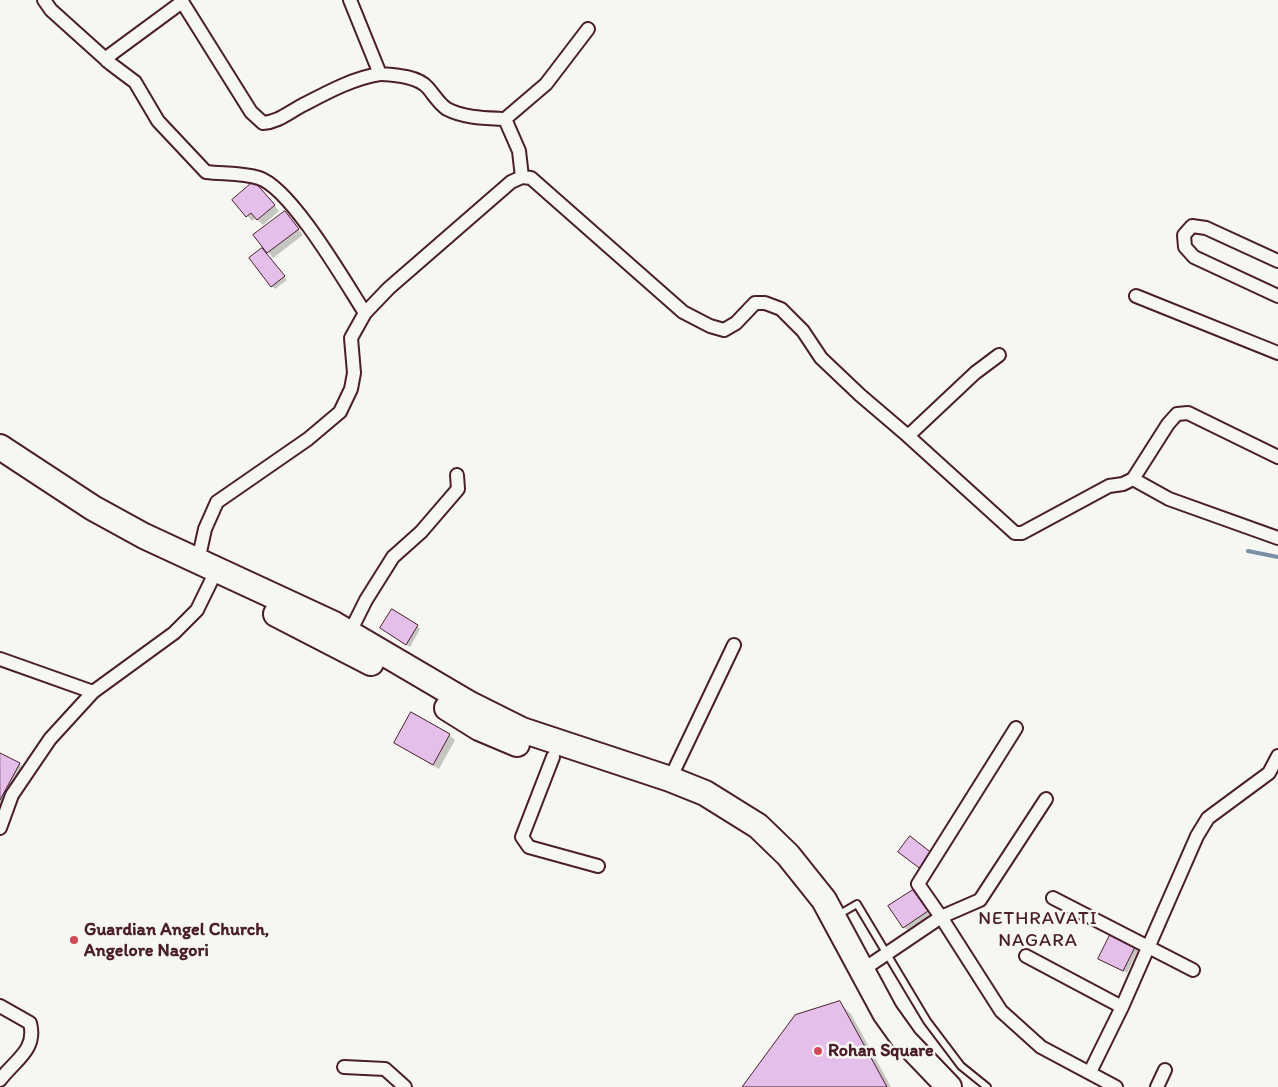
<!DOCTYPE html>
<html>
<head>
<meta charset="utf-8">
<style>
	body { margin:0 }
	canvas { display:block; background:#f6f6f2 }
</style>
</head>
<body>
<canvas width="1278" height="1087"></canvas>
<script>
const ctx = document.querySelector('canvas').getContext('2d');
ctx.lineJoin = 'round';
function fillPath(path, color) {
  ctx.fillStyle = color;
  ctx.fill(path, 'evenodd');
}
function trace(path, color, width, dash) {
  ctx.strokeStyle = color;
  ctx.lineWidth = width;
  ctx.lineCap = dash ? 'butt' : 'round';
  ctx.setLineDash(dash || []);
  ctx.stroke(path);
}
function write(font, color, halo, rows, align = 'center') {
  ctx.font = font + ' Itim,sans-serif';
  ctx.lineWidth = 5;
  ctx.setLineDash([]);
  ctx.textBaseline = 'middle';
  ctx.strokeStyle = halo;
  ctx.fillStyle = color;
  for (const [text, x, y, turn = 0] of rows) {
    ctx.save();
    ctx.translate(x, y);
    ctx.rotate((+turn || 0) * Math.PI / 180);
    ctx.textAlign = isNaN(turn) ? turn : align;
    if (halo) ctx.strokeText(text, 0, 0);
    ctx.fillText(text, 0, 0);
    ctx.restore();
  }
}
fillPath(new Path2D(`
	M260,188l19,23 -16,14 -7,-7 -4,3 -18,-21z
	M285,212l18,23 -30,23 -18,-23z
	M262,249l25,31 -12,9 -3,-3z
	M417,626l3,3 -10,18 -29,-19z
	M449,735l6,5 -16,29 -43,-26z
	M0,755l19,9 7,7 -26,47z
	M913,891l17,24 -23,15 -3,-3z
	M1135,946l3,4 -11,23 -27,-14z
	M840,1003l11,11 40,73h-148z`), '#0003');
trace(new Path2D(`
	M1248,551l30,6`), '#798fa7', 4);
const building = new Path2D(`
	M254,181l21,24 -18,15 -6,-7 -5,4 -14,-17z
	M285,211l14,18 -32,24 -14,-18z
	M262,248l23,28 -14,11 -22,-29z
	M392,609l26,16 -12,20 -26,-17z
	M411,712l39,22 -17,31 -39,-22z
	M0,753l20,10 -20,37z
	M910,836l23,18 -11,16 -24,-18z
	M913,890l15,21 -25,17 -15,-22z
	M1111,933l25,12 -13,26 -25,-12z
	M840,1001l47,86h-145l53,-72z`);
fillPath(building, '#e4bfe9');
trace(building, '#4a1f2b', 1);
const lane = new Path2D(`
	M838,915l19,-11 70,117 34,45 26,21`);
const street = new Path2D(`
	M44,0l7,10 60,54 24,18 23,39 48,51c17,2 37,1 53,6 32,10 86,104 106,135
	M181,0l70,112 12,11c15,-1 25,-10 38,-17 25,-13 52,-28 79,-32
	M350,0l30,74c15,1 38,2 48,14 6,7 12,17 19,21 17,9 38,9 58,10l41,-35 42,-55
	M107,61l3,-6 72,-53
	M505,119l14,32 3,26
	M1278,261l-72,-33 -14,-2 -8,9 1,12 9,10 84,39
	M1136,296l142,57
	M908,436l67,-63 24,-18
	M1133,479l36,20 109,39
	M198,561l7,-32 12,-27 91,-63 32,-27 11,-23 3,-16 -3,-35 14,-25 24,-25 122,-106 11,-5 9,1 152,134 27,14 14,4 12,-7 19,-20h10l16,6 22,22 18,27 39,37 48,41 107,97h7l87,-47 14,-2 10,-5 35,-55 9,-10 11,-1 90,44
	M350,632l16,-32 27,-43 28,-25 37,-43 -1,-14
	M0,659l93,33
	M1016,728l-98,156 23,33 39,-17 66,-101
	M553,757l-31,80 7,10 69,19
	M670,779l64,-134
	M0,828l12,-33 38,-56 43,-47 81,-59 23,-23 20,-41
	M1053,898l140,72
	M1026,956l96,51
	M861,971l80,-54 60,94 40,36 75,40
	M0,1006l30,17c7,27 -15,37 -30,57
	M344,1067l41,2 20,18
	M1090,1072l32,-65 75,-171 11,-18 61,-45 9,-17
	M1157,1087l8,-17`);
const highway = new Path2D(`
	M0,447l93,61 51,28 190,88 136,80 52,26 148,49 35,14 53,33 30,29 36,45 61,113 20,28 44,46
	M276,614l95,49
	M447,708l32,20 38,16`);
trace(lane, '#4a1f2b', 10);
trace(street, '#4a1f2b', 16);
trace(highway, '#4a1f2b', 28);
trace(lane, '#f6f6f2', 6);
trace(street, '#f6f6f2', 12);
trace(highway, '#f6f6f2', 24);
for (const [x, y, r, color] of [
	[74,940,5,"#d1495b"],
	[818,1051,5,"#d1495b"]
]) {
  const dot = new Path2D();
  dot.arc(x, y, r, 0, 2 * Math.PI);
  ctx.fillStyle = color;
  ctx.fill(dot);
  trace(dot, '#f6f6f2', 2);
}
write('bold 18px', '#4a1f2b', '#f6f6f2', [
	["Guardian Angel Church,",84,930],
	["Angelore Nagori",84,951],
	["Rohan Square",828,1051]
], 'left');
ctx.letterSpacing = '1px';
write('19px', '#4a1f2b', '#f6f6f2', [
	["NETHRAVATI",1038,919],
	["NAGARA",1038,941]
]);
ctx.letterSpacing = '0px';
</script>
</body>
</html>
